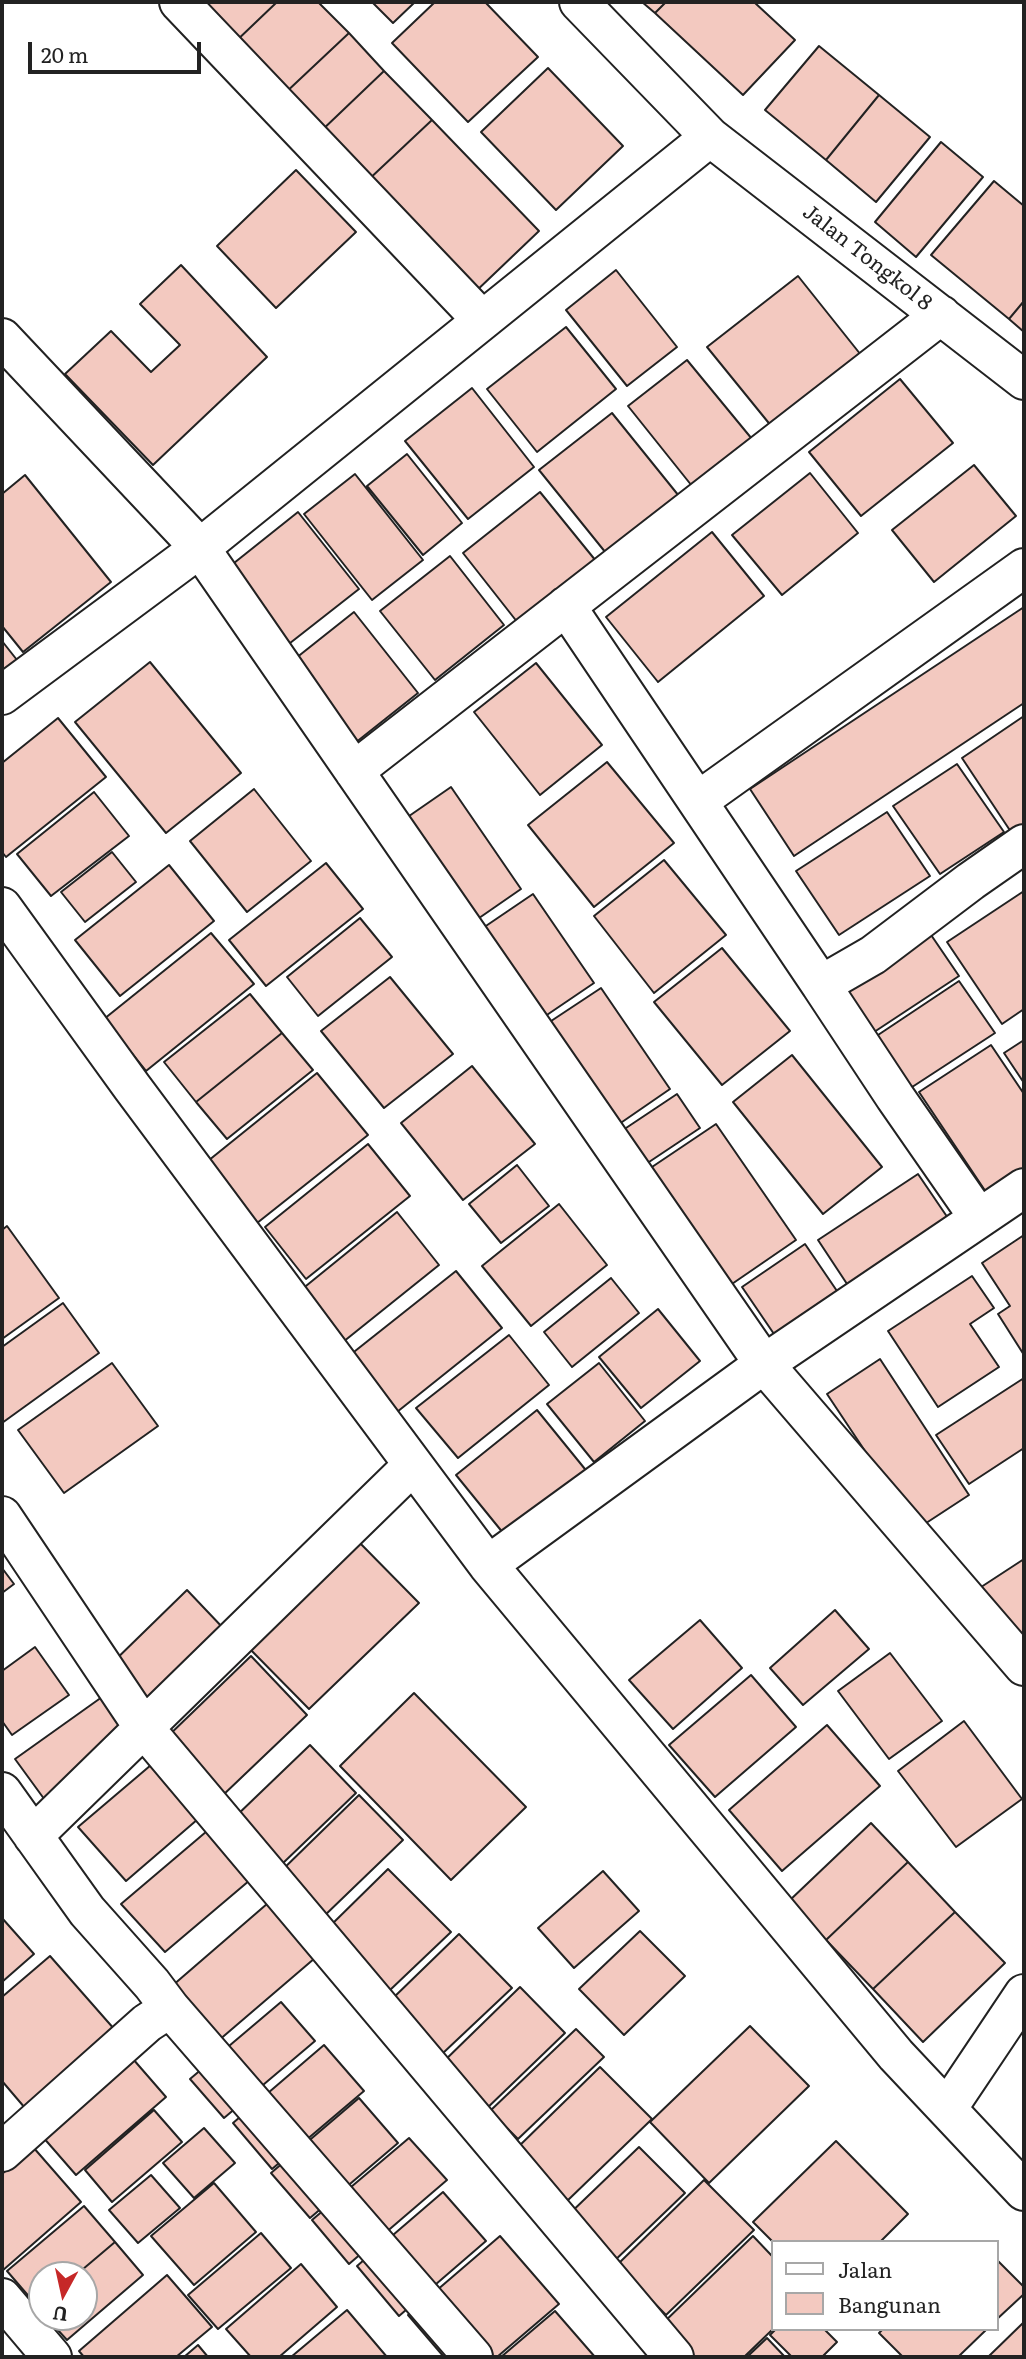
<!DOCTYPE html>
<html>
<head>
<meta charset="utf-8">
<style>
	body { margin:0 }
	#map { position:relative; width:1026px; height:2359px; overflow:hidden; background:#fff; font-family:Literata,serif }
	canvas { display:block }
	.frame { position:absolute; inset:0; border:4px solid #222; pointer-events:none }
	.legend { position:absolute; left:771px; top:2240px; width:228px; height:91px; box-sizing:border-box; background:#fff; border:2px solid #a7a7a7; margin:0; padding:9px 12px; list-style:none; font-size:21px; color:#222 }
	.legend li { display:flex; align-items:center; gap:14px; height:35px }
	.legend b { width:35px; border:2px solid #a7a7a7 }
	.north { position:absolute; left:28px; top:2261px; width:70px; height:70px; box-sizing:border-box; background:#fff; border:2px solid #a7a7a7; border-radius:50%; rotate:188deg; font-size:19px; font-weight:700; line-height:28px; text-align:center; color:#222 }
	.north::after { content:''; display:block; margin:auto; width:24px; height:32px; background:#c62828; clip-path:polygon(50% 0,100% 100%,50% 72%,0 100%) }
	.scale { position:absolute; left:28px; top:42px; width:173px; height:32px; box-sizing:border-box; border:4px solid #222; border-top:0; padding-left:9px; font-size:21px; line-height:24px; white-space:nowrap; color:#222; -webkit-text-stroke:5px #fff; paint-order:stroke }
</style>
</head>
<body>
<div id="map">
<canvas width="1026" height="2359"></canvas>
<div class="frame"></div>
<ul class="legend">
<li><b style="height:9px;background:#fff"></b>Jalan</li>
<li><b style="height:19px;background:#f3c9c0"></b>Bangunan</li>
</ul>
<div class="north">U</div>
<div class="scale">20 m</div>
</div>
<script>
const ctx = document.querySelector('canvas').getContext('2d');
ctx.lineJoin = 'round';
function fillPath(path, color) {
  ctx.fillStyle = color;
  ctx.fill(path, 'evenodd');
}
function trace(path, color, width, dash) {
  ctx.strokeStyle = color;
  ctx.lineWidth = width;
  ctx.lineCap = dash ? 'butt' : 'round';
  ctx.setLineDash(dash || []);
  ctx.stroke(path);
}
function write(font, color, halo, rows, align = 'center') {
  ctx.font = font + ' Literata,serif';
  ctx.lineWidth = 5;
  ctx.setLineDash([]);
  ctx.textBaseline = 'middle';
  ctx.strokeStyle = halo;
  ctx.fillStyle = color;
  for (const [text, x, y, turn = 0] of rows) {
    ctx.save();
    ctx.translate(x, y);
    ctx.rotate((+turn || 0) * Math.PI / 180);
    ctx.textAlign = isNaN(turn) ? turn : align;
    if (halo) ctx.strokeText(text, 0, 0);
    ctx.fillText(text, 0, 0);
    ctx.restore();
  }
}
const building = new Path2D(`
	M209,2h68l-45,43 -33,-34z
	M277,2h41l31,31 -67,63 -50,-51z
	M372,2h43l-22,21z
	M435,2h50l53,55 -70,65 -76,-79z
	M642,2h24l-11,11z
	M666,2h88l41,38 -52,55 -88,-82z
	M349,33l35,38 -66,63 -36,-38z
	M819,46l60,49 -53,65 -61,-50z
	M548,68l75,78 -67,64 -75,-78z
	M384,71l48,49 -67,63 -47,-49z
	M879,95l51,42 -54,65 -50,-42z
	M432,120l107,111 -67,64 -107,-112z
	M941,142l42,35 -67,80 -41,-35z
	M296,170l60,62 -80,76 -59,-62z
	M994,181l30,25v95l-15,18 -78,-64z
	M181,265l86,92 -114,108 -88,-91 46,-43 40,41 29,-27 -40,-41z
	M616,270l61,77 -50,39 -61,-76z
	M798,276l63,79 -89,72 -65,-80z
	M1024,301v31l-15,-13z
	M566,327l50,62 -79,63 -50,-63z
	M687,360l65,79 -60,47 -64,-80z
	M900,379l53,64 -92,73 -52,-64z
	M472,388l62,79 -66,52 -63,-78z
	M612,413l71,88 -73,57 -71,-88z
	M407,454l55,69 -39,32 -56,-69z
	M974,465l42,51 -82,66 -42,-52z
	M810,473l48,60 -76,62 -50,-60z
	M355,474l68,86 -51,40 -68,-86z
	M25,475l86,107 -88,70 -21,-26v-132z
	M540,492l56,69 -78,62 -55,-70z
	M298,512l61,77 -74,58 -61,-76z
	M712,532l52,64 -106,86 -52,-65z
	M450,556l54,69 -69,55 -55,-69z
	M1024,607v96l-230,153 -44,-67z
	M354,612l64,81 -68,54 -64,-81z
	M2,641l15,19 -15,12z
	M150,662l91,111 -75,60 -91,-111z
	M536,663l66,82 -62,50 -66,-83z
	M1024,716v116l-9,6 -53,-80z
	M58,718l48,59 -100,80 -4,-5v-89z
	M607,762l67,81 -80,64 -66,-82z
	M957,764l47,68 -64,42 -47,-68z
	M451,787l70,102 -52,36 -70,-102z
	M254,789l57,72 -64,51 -57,-71z
	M94,792l35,44 -78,60 -34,-42z
	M887,812l43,64 -91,59 -43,-64z
	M112,852l24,30 -51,40 -24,-30z
	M664,860l62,75 -72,58 -60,-77z
	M326,863l37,46 -97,77 -37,-46z
	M169,865l45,56 -94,75 -45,-56z
	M1024,891v118l-22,15 -55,-82z
	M533,894l61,89 -56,38 -61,-89z
	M360,918l32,39 -74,59 -31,-39z
	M927,929l32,47 -97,64 -33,-48z
	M211,933l43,51 -108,87 -42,-52z
	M722,948l68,83 -68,54 -68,-83z
	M390,977l63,77 -69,54 -63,-77z
	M959,981l36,52 -89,58 -34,-52z
	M601,988l69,101 -61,42 -70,-102z
	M250,994l32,39 -86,69 -32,-40z
	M282,1033l31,37 -86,69 -31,-37z
	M1024,1040v43l-20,-30z
	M991,1045l33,49v87l-32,20 -73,-109z
	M792,1055l90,112 -59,47 -90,-112z
	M472,1066l63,78 -72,56 -62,-77z
	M317,1073l51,62 -121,96 -49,-62z
	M677,1094l23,34 -60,40 -23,-34z
	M716,1124l80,116 -67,46 -80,-117z
	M368,1144l42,52 -104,83 -41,-52z
	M517,1165l32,41 -48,37 -32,-39z
	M918,1174l34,50 -101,66 -33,-50z
	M559,1204l48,61 -76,61 -49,-60z
	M397,1212l42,53 -96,77 -42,-52z
	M7,1226l52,72 -57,41v-109z
	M1024,1235v120l-26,-41 12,-8 -28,-43z
	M805,1244l32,47 -63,43 -32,-47z
	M456,1271l46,57 -110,88 -47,-57z
	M972,1276l22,32 -24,16 29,43 -61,40 -50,-76z
	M611,1278l28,35 -67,54 -28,-35z
	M63,1303l36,50 -97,70v-76z
	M658,1309l42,52 -59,47 -42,-51z
	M509,1335l40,50 -91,73 -42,-50z
	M880,1359l89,136 -52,34 -90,-135z
	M112,1363l46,63 -94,67 -46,-63z
	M599,1363l46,58 -51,41 -47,-58z
	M1024,1378v70l-55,36 -33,-49z
	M537,1410l52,64 -81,65 -52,-64z
	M354,1537l65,66 -110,106 -65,-66z
	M1024,1559v92l-49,-60z
	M2,1568l12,16 -12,9z
	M187,1590l56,59 -81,79 -57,-58z
	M835,1610l34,39 -66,56 -33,-37z
	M700,1620l42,48 -69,61 -44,-49z
	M35,1647l34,48 -57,40 -10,-14v-50z
	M890,1653l52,68 -53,38 -51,-68z
	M251,1656l56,59 -86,82 -56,-58z
	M751,1675l45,52 -81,70 -46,-52z
	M414,1693l112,114 -75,73 -111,-114z
	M102,1697l35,48 -87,62 -35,-48z
	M964,1721l58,78 -66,48 -58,-76z
	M827,1725l53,61 -98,85 -53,-61z
	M310,1745l46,48 -75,72 -47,-47z
	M151,1765l47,54 -72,62 -48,-54z
	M359,1795l44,45 -82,79 -44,-44z
	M220,1820l43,49 -98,83 -44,-48z
	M871,1823l37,39 -82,78 -37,-39z
	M908,1862l47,50 -82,77 -47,-49z
	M388,1869l63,63 -62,59 -61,-63z
	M603,1871l36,40 -65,57 -36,-40z
	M275,1897l47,55 -104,89 -46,-55z
	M955,1912l50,51 -82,79 -50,-53z
	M2,1918l32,36 -32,28z
	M640,1931l45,45 -61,59 -45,-46z
	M459,1934l53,54 -70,66 -52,-53z
	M50,1956l65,74 -90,78 -23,-27v-84z
	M520,1987l45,46 -83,80 -44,-46z
	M281,2002l34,39 -91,77 -34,-39z
	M750,2026l59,60 -100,97 -59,-61z
	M576,2029l28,28 -86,82 -28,-28z
	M324,2045l40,46 -92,78 -39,-46z
	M133,2059l33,38 -90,78 -34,-39z
	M600,2067l52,52 -86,83 -51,-52z
	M359,2098l39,45 -88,75 -39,-45z
	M154,2110l28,32 -70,60 -27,-32z
	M204,2128l31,35 -41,35 -31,-35z
	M409,2138l38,42 -98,84 -37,-44z
	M836,2141l72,73 -28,28h-107l-20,-20z
	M33,2147l48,55 -79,69v-97z
	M639,2147l46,46 -76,73 -46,-46z
	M151,2175l29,33 -42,35 -29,-33z
	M704,2180l50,50 -88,85 -49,-50z
	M214,2183l42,49 -62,53 -43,-49z
	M443,2192l43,49 -87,75 -42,-50z
	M84,2206l31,36 -39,33h-34v29l-4,3 -31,-36z
	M261,2233l30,35 -73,61 -30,-34z
	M500,2236l59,68 -62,53h-53l-36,-42z
	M753,2236l19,20 1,73 -29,28h-53l-31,-31z
	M115,2242l28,33 -76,65 -21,-23h38v-42h-8z
	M996,2259l28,28v7l-28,26z
	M301,2264l36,43 -58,50h-28l-25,-28z
	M167,2275l45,52 -36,30h-92l-5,-6z
	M347,2310l40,47h-96z
	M555,2311l40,46h-94z
	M1024,2322v35h-36z
	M776,2329h48l13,13 -15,15h-30l-22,-22z
	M883,2329h104l-29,28h-55l-24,-24z
	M767,2338l18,19h-38z
	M198,2345l10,12h-24z`);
fillPath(building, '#f3c9c0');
trace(building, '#222', 2);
const minor = new Path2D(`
	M179,2l303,318
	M579,2l131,135 314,243
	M2,338l198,210 564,816 -276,201
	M566,606l255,379 52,-30 98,-74 53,-37
	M2,695l198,-147 510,-411
	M354,771l587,-456
	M698,801l326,-233
	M2,907l130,180 356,478 408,490 128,136
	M821,985l74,112 84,121
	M1024,1188l-260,176 260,302
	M2,1516l142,212 530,629
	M2,1792l85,119 65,73 18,24 -23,15 -145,129
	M33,1836l380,-371
	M170,2008l303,349
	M947,2109l77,-115
	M2,2298l50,59`);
trace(minor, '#222', 42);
trace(minor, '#fff', 38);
write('21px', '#222', '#fff', [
	["Jalan Tongkol 8",867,258,38]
]);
</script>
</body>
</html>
